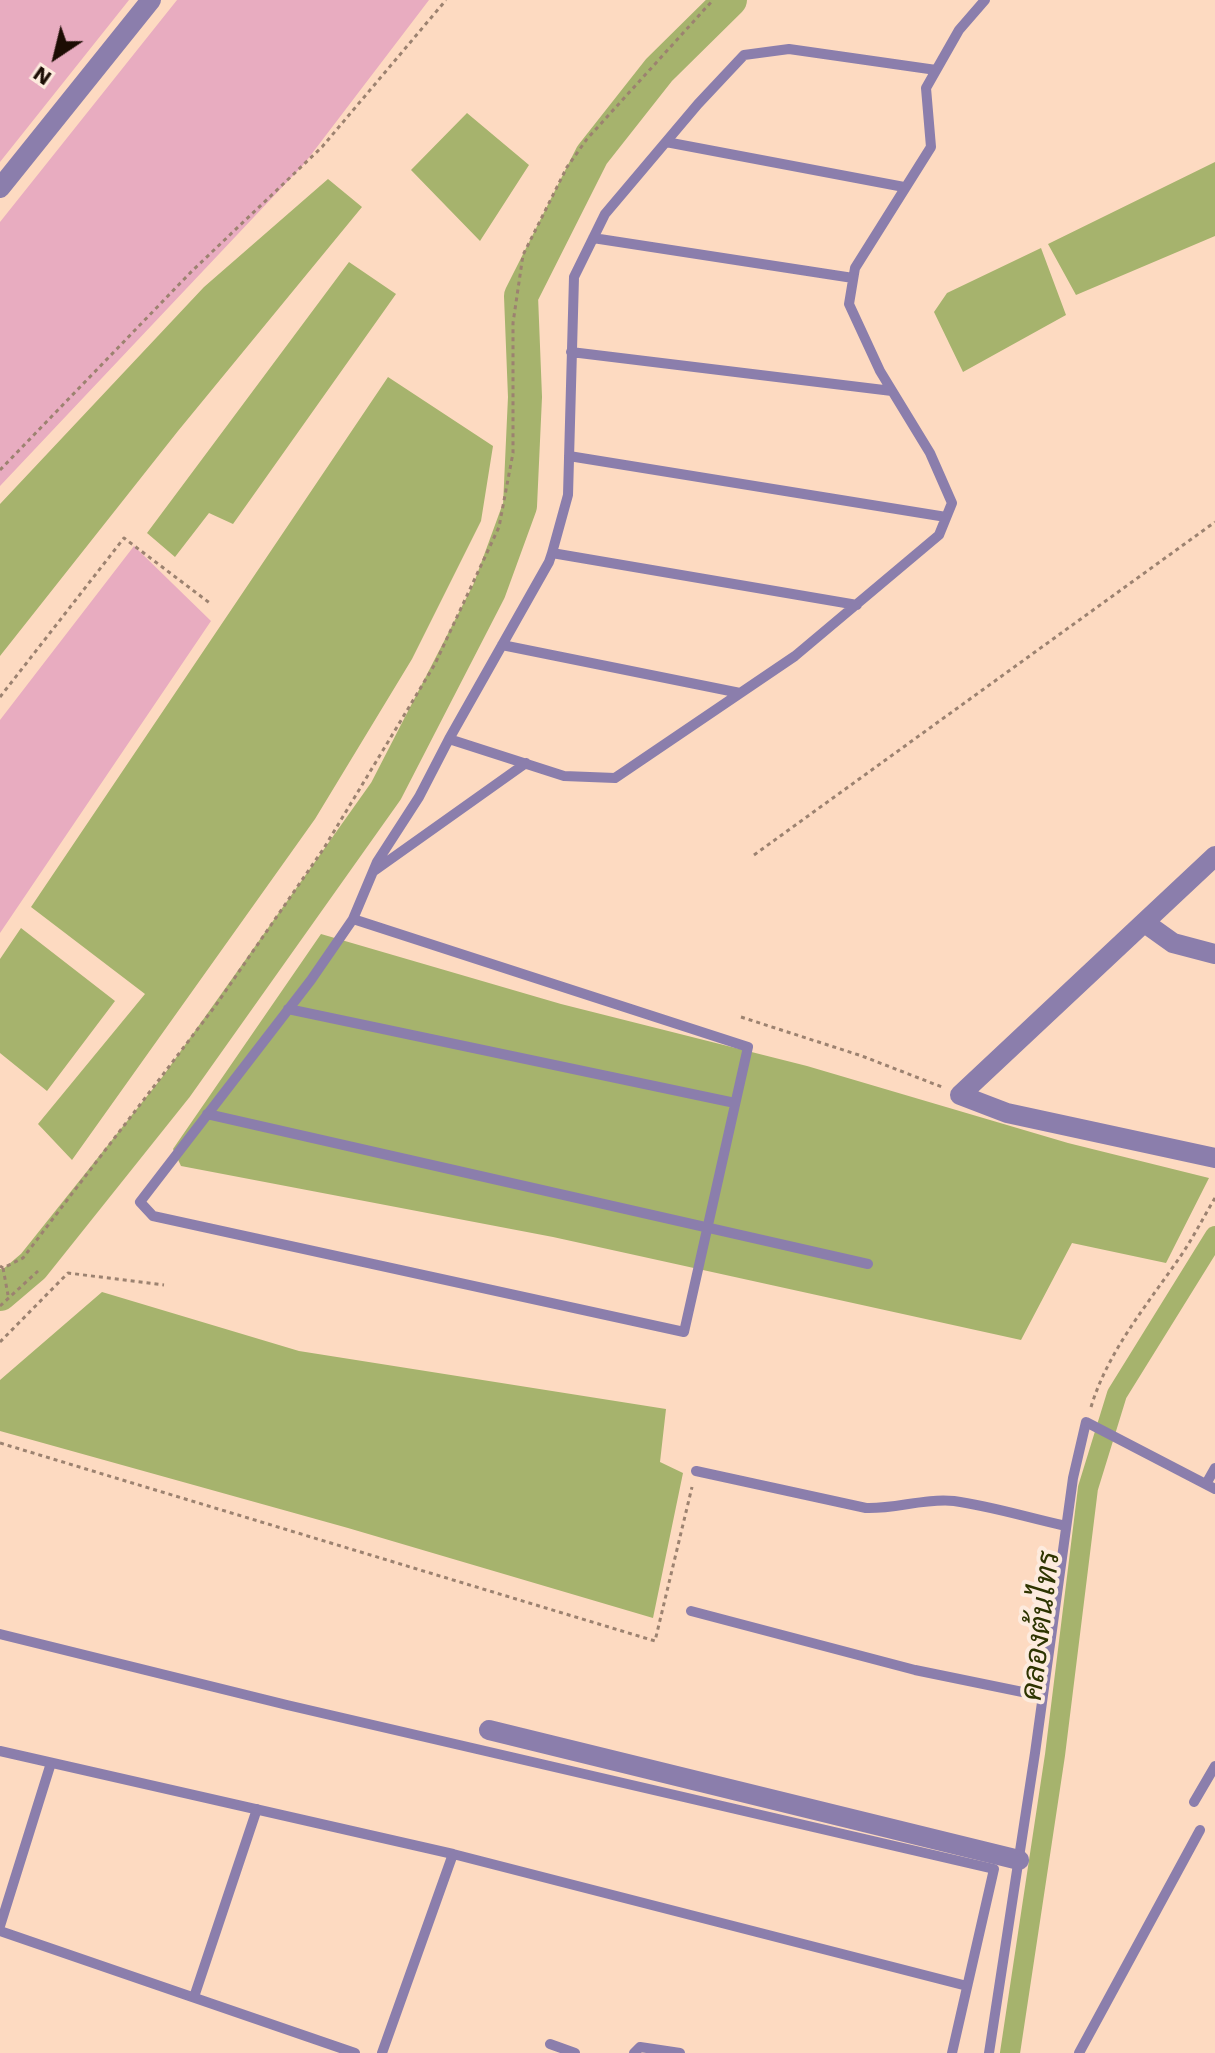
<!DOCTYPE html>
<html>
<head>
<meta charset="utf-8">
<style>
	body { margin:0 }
	#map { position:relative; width:1215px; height:2053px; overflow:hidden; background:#fddac1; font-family:"Work Sans",sans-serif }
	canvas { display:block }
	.north { position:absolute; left:16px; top:16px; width:80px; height:80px; -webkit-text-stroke:6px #fdebde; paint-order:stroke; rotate:215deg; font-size:22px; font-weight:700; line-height:32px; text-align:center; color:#1c0d04 }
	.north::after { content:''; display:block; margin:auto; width:28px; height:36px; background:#1c0d04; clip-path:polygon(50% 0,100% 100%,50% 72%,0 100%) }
</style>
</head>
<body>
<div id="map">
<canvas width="1215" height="2053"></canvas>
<div class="north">N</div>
</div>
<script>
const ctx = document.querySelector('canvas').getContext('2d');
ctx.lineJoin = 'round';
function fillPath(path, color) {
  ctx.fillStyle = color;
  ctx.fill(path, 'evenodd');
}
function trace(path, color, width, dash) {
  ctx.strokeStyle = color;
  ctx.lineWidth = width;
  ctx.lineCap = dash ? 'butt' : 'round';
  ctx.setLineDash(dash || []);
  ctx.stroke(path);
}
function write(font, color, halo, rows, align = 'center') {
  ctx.font = font + ' "Work Sans",Sarabun,sans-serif';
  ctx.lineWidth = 8;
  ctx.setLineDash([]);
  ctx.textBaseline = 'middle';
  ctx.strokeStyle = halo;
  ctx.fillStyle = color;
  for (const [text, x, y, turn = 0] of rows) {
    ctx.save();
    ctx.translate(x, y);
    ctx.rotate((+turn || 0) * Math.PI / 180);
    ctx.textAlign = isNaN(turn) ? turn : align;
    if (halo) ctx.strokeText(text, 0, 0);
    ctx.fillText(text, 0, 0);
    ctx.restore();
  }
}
fillPath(new Path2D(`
	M0,0h129l-129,162z
	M177,0h252l-125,164 -304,322v-264z
	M134,546l77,75 -211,312v-213z`), '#e8acc0');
fillPath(new Path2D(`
	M467,113l62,52 -49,76 -69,-71z
	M1215,162v74l-139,59 -28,-51z
	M328,179l34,28 -184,224 -178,225v-152l204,-217z
	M1041,248l25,67 -103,57 -29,-60 13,-19z
	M349,262l47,32 -163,230 -24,-11 -34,44 -28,-24z
	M388,377l105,69 -12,75 -69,138 -97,160 -243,341 -34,-36 107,-130 -114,-87z
	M21,928l94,73 -68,90 -47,-38v-94z
	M321,934l240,70 246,62 261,77 141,35 -43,85 -94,-20 -51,97 -468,-103 -372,-71 -8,-17z
	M102,1292l197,59 367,58 -6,53 23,11 -30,145 -305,-90 -348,-97v-51z`), '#a6b36d');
trace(new Path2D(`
	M0,1279l9,7
	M1010,2053l45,-298 33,-267 29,-94 98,-158`), '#a6b36d', 20);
trace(new Path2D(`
	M0,1294l33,-28 143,-179 210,-296 103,-200 31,-85 5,-109 -4,-101 71,-141 67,-85 71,-70`), '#a6b36d', 34);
trace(new Path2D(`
	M0,470l192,-199 130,-124 124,-147
	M0,697l124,-159 87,66
	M754,855l461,-333
	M741,1017l121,39 80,31
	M0,1266l3,2 20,-10 193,-253 108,-157 111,-184 64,-137 14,-74v-130l10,-68 44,-88 20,-28 126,-139
	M3,1268l5,27
	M0,1306l38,-35
	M0,1342l68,-69 96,12
	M1091,1407c17,-56 56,-102 89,-150 13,-19 23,-39 35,-59
	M0,1443l655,198 37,-154`), '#9c8270', 3, [4, 4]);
trace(new Path2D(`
	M666,142l238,45
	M593,238l260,40
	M571,352l321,39
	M569,456l377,61
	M552,553l305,52
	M502,645l238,48
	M449,739l100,-177 3,-9 16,-58 6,-218 31,-63 93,-110 46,-49 45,-6 147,21
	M374,871l152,-108
	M353,919l395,128 -64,285 -531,-116 -13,-14 171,-222 42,-61 24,-57 42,-65 30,-58 115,37 51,2 180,-122 144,-121 13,-32 -22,-50 -50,-82 -31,-67 6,-36 76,-121 -5,-59 33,-58 26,-30
	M288,1009l447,94
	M207,1114l661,150
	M696,1471l170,37c30,1 58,-10 88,-7 37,5 75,17 112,25
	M1206,1484l9,-16
	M691,1611l224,59 127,26
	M0,1634l287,71 707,164 -42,184
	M0,1751l453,103
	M1194,1802l21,-36
	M0,1926l51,-163
	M0,1931l355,122
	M194,1997l63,-188
	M550,2044l25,9
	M382,2053l71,-199 514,132
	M634,2053l6,-6 40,6
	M989,2053l46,-300 38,-275 13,-56 129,67
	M1079,2053l121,-223`), '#8b7eac', 10);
trace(new Path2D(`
	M0,188l151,-188
	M1215,856l-255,239 47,18 208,45
	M1145,923l28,20 42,11
	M489,1730l530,130`), '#8b7eac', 20);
write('italic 30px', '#2d3400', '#fdebde', [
	["คลองต้นไทร",1041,1626,-83]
]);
</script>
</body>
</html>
